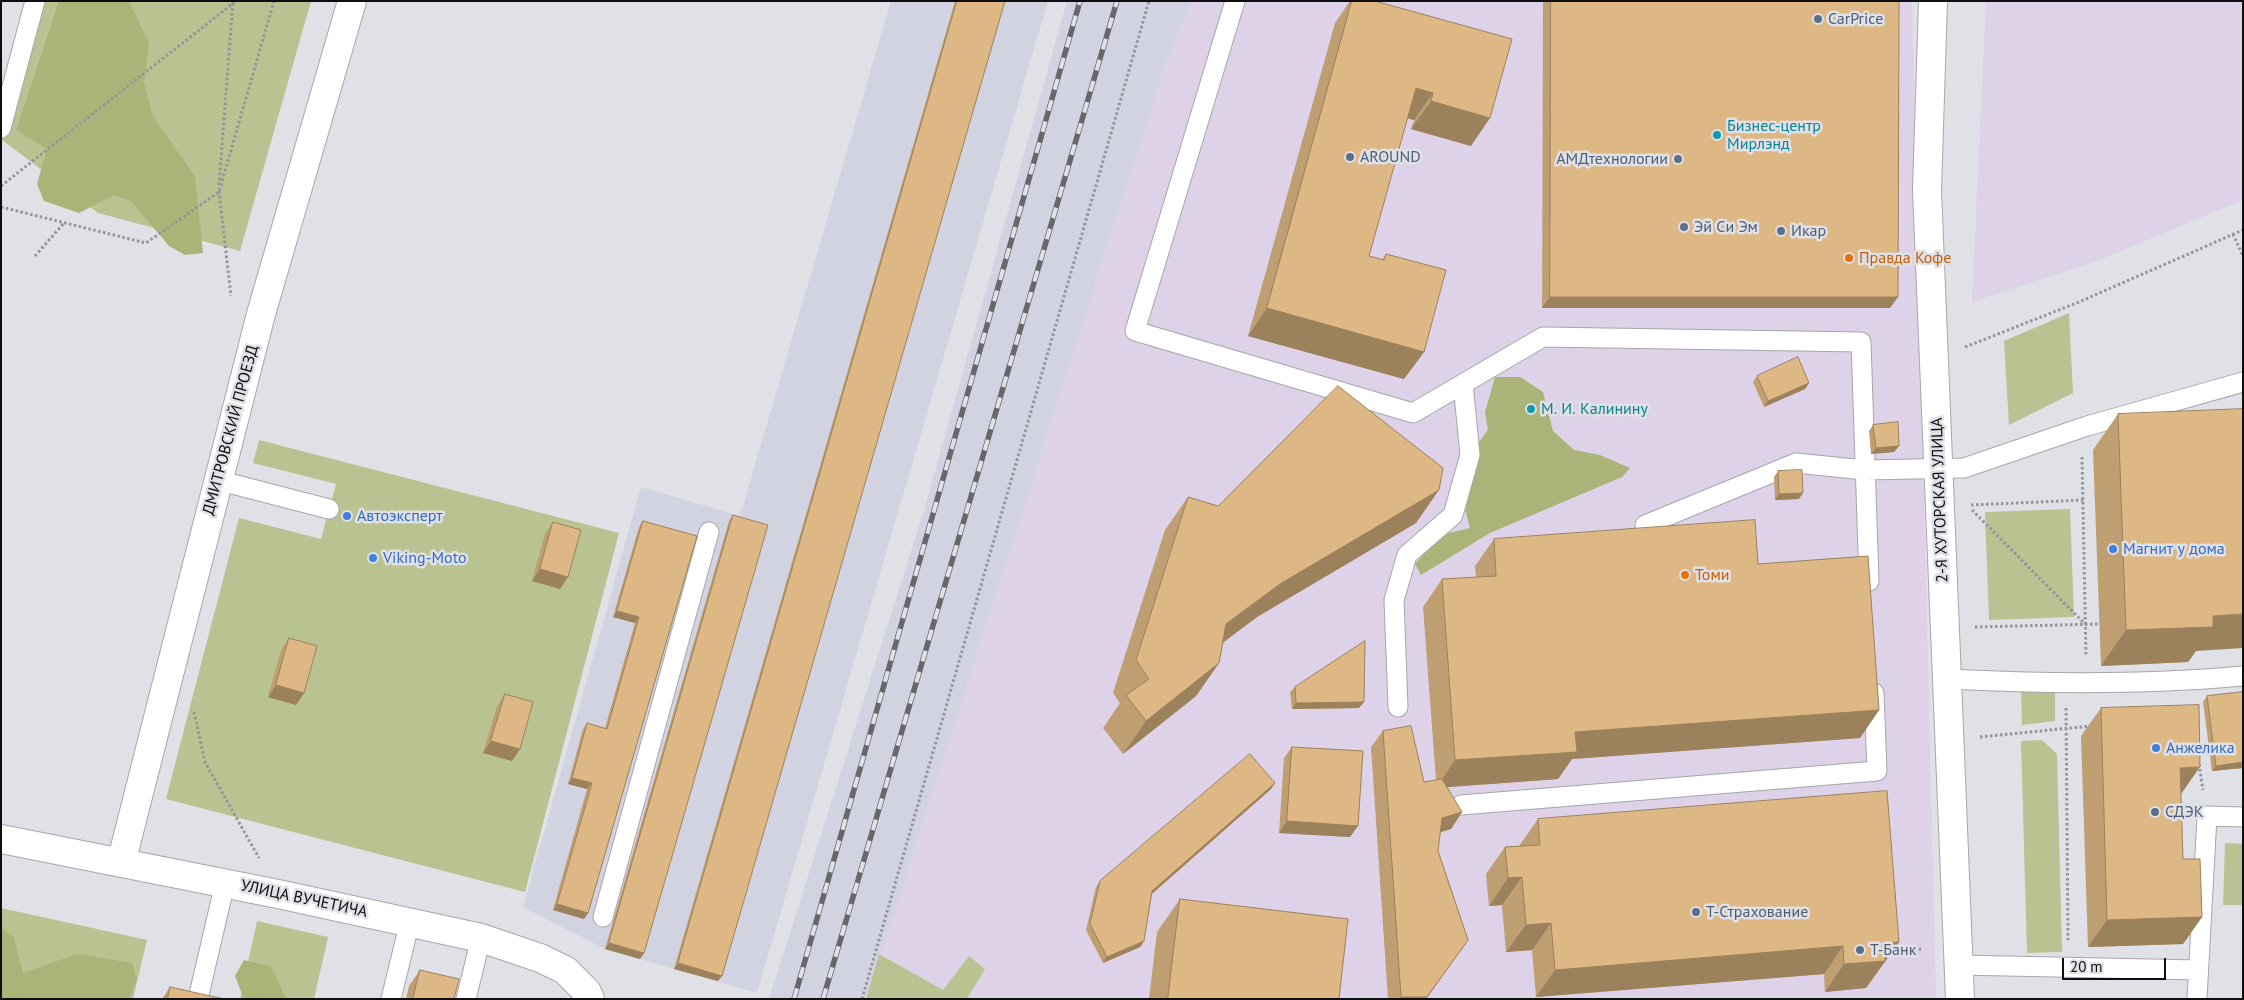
<!DOCTYPE html>
<html>
<head>
<meta charset="utf-8">
<style>
	body { margin:0 }
	#map { position:relative; width:2244px; height:1000px; overflow:hidden; background:#e0e0e7; font-family:"PT Sans",sans-serif }
	canvas { display:block }
	.frame { position:absolute; inset:0; border:2px solid #0e0e10; pointer-events:none }
	.scale { position:absolute; left:2062px; top:958px; width:104px; height:22px; box-sizing:border-box; border:2px solid #0e0e10; border-top:0; padding-left:6px; font-size:15px; line-height:18px; white-space:nowrap; color:#0e0e10; -webkit-text-stroke:4px #e0e0e7; paint-order:stroke }
</style>
</head>
<body>
<div id="map">
<canvas width="2244" height="1000"></canvas>
<div class="frame"></div>
<div class="scale">20 m</div>
</div>
<script>
const ctx = document.querySelector('canvas').getContext('2d');
ctx.lineJoin = 'round';
function fillPath(path, color) {
  ctx.fillStyle = color;
  ctx.fill(path, 'evenodd');
}
function trace(path, color, width, dash) {
  ctx.strokeStyle = color;
  ctx.lineWidth = width;
  ctx.lineCap = dash ? 'butt' : 'round';
  ctx.setLineDash(dash || []);
  ctx.stroke(path);
}
function write(font, color, halo, rows, align = 'center') {
  ctx.font = font + ' "PT Sans",sans-serif';
  ctx.lineWidth = 5;
  ctx.setLineDash([]);
  ctx.textBaseline = 'middle';
  ctx.strokeStyle = halo;
  ctx.fillStyle = color;
  for (const [text, x, y, turn = 0] of rows) {
    ctx.save();
    ctx.translate(x, y);
    ctx.rotate((+turn || 0) * Math.PI / 180);
    ctx.textAlign = isNaN(turn) ? turn : align;
    if (halo) ctx.strokeText(text, 0, 0);
    ctx.fillText(text, 0, 0);
    ctx.restore();
  }
}
fillPath(new Path2D(`
	M1191,1h721l24,998h-969l18,-30 -16,-13 -26,34 -64,-36 287,-892z
	M1986,1h257v199l-143,60 -128,42z`), '#ddd2e7');
fillPath(new Path2D(`
	M891,1h157l-291,992 -152,-44 -82,-42 118,-420 99,29z
	M1067,1h124l-25,61 -300,937h-97l156,-492z`), '#d2d3e1');
fillPath(new Path2D(`
	M39,1h272l-71,250 -142,-38 -97,-74v-7z
	M2069,313l4,80 -64,32 -5,-84z
	M259,440l360,93 -94,359 -359,-93 73,-281 82,21 15,-55 -83,-21z
	M2070,509l4,108 -85,3 -4,-108z
	M2055,688v33l-33,4 -1,-36z
	M2042,740l15,14 5,198 -35,1 -6,-212z
	M2225,843l18,1v61h-20z
	M1,908l146,32 -14,59h-132z
	M257,921l71,16 -14,62h-74z
	M879,954l64,36 26,-34 16,13 -18,30h-101z`), '#b9c291');
fillPath(new Path2D(`
	M59,1h70l20,42 -5,39 9,35 42,59 8,77 -18,2 -16,-9 -38,-45 -17,-6 -35,18 -35,-12 -7,-17 10,-35 -31,-19z
	M1495,377h25l23,15 10,39 21,19 26,5 30,13 -8,9 -132,56 -69,42 -6,-11 26,-29 29,-7 -5,-19 11,-63 12,-16 -3,-18z
	M1,928l13,10 9,35 54,-19 55,9 5,17 -8,19h-128z
	M244,960l27,6 15,33h-42l-9,-23z`), '#aab478');
const service = new Path2D(`
	M1235,1l-100,330 278,82 130,-76 318,5 8,239
	M1,128l34,-127
	M217,480l112,29
	M1645,525l151,-62 68,7 100,-2 123,-42 156,-44
	M1947,679c98,5 198,6 296,-3
	M1398,707l-4,-107 13,-45 46,-40 17,-60 -7,-71
	M1461,805l416,-34 -3,-78
	M603,917l106,-385
	M1958,965l240,5
	M198,999l27,-116
	M391,999l19,-78
	M466,999l15,-61
	M2197,999l10,-183 36,1`);
const minor = new Path2D(`
	M1,839l277,55 203,44 59,20 25,12 22,22 3,7
	M121,863l140,-549 91,-313`);
const tertiary = new Path2D(`
	M1933,1l-6,189 33,809`);
trace(service, '#a6a6ac', 21);
trace(minor, '#a6a6ac', 30);
trace(tertiary, '#a6a6ac', 30);
trace(new Path2D(`
	M219,185l14,-184
	M1,186l235,-185
	M219,191l12,105
	M1,207l145,36 73,-51 55,-191
	M2233,234l10,22
	M35,256l29,-33
	M1965,347l114,-45 164,-72
	M2082,457l4,199
	M1971,505l113,-5
	M1972,510l113,114
	M1975,627l125,-3
	M2066,708l2,232
	M194,712l11,50 54,96
	M1980,737l111,-11
	M2199,764l4,26
	M1889,952l32,-3
	M862,999l287,-998`), '#94949a', 3, [2.5, 2.5]);
trace(service, '#fff', 19);
trace(minor, '#fff', 28);
trace(tertiary, '#fff', 28);
const rail = new Path2D(`
	M794,999l286,-998
	M823,999l294,-998`);
trace(rail, '#67676b', 5.5);
trace(rail, '#e0e0e7', 4, [11]);
fillPath(new Path2D(`
	M955,1h50l-287,980 -44,-12z
	M1350,1h25l96,145 -60,-17 3,-9 -7,-2 -38,138 13,4 4,-6 38,98 -20,27 -156,-43 87,-313z
	M1543,1h356l-9,307h-348z
	M1757,376l52,7 -4,6 -41,18 -11,-25z
	M2118,414l78,237 -8,11 -87,4 -8,-216z
	M1873,425l26,21 -5,6 -23,2 -2,-23z
	M1778,471l21,28 -24,1 -1,-23z
	M1188,497l30,9 198,17 -159,94 -34,26 -4,20 -23,33 -73,58 -20,-26 17,-25 -7,-10 52,-163z
	M733,515l-89,438 -4,6 -35,-10 124,-428z
	M643,521l54,15 -109,377 -4,6 -31,-9 34,-121 -19,-5 15,-55 4,-6 18,5 30,-105 -22,-6 26,-90z
	M553,522l7,67 -28,-8 13,-47z
	M1494,539l264,25 121,146 -19,28 -288,21 -14,20 -111,8 15,25 -11,17 -11,3 -2,19 30,89 -42,59h-38l-17,-252 12,-16 41,51 12,-2 -13,-173 19,-28 34,-2 -1,-11z
	M289,638l7,67 -28,-8 13,-47z
	M1295,687l64,21 -67,1 -2,-17z
	M2243,692v76l-31,3 -9,-69 4,-6z
	M505,694l7,67 -29,-8 14,-47z
	M2101,708l80,86 2,65 19,58 -19,27 -95,3 -7,-211z
	M1292,747l58,90 -71,-4 5,-75z
	M1275,783l-4,6 -119,105 -8,47 -4,6 -37,16 -17,-33 10,-43 4,-6z
	M1538,819l361,123 -33,46 -41,4 -1,-18 -288,23 -4,-47 -26,2 -4,-47 -13,1 -3,-32 19,-27 14,-1z
	M1180,899l159,100h-190l8,-67z
	M420,970l34,29h-48l3,-13z
	M170,987l54,12h-62z`), '#bf9e72');
fillPath(new Path2D(`
	M1416,88l17,5 -19,27 -18,-5z
	M1431,101l59,17 -19,28 -60,-17z
	M1550,297h348l-8,11h-348z
	M1267,308l157,44 -20,27 -156,-43z
	M1809,383l-4,6 -41,18 4,-6z
	M1899,446l-5,6 -23,2 5,-6z
	M1439,490l-23,33 -159,94 -54,40 23,-33 54,-40z
	M1803,493l-4,6 -24,1 4,-6z
	M540,569l28,8 -8,12 -28,-8z
	M617,611l22,6 -4,6 -22,-6z
	M2243,614v34l-47,3 -8,11 -87,4 25,-36 87,-14z
	M1219,663l-23,33 -73,58 23,-33z
	M276,685l28,8 -8,12 -28,-8z
	M1364,702l-5,6 -67,1 4,-6z
	M1879,710l-19,28 -288,21 -14,20 -122,9 19,-28 120,-28z
	M491,741l29,8 -8,12 -29,-8z
	M2243,762v6l-31,3 4,-5z
	M2200,767l-19,27 -1,-26z
	M572,778l20,5 -5,6 -19,-5z
	M1275,783l-4,6 -123,108 4,-6z
	M1462,812l-11,17 -20,6 11,-17z
	M1287,821l71,5 -8,11 -71,-4z
	M1522,877l-20,28 -13,1 19,-28z
	M557,904l31,9 -4,6 -31,-9z
	M2202,917l-19,27 -95,3 19,-27z
	M1551,923l-19,27 -26,2 20,-27z
	M1468,940l-42,59h-27l2,-2z
	M1144,941l-4,6 -37,16 4,-6z
	M1899,942l-33,46 -41,4 19,-28 40,-21z
	M609,943l35,10 -4,6 -35,-10z
	M1843,946l-19,28 -288,23 19,-27z
	M678,963l44,13 -4,5 -44,-12z`), '#9b815c');
const building = new Path2D(`
	M957,1h48l-283,975 -44,-13z
	M1352,1h23l137,38 -22,79 -59,-17 2,-8 -17,-5 -47,168 15,4 2,-6 60,16 -22,82 -157,-44z
	M1551,1h348l-1,296h-348z
	M1798,357l11,26 -41,18 -11,-25z
	M1338,386l105,82 -4,22 -159,94 -54,40 -7,39 -73,58 -20,-26 23,-16 -13,-19 52,-163 30,9z
	M2243,409v205l-30,2v11l-87,3 -8,-216z
	M1898,422l1,24 -23,2 -3,-23z
	M1802,470l1,23 -24,1 -1,-23z
	M733,515l35,10 -124,428 -35,-10z
	M1755,520l3,44 110,-8 11,154 -304,22 2,20 -122,8 -13,-181 54,-3 -2,-37z
	M643,521l54,15 -109,377 -31,-9 35,-121 -20,-5 15,-55 20,6 32,-112 -22,-6z
	M553,522l28,8 -13,47 -28,-8z
	M289,638l28,8 -13,47 -28,-8z
	M1365,641l-1,61 -68,1 -1,-16z
	M2243,692v70l-27,4 -9,-70z
	M505,694l28,8 -13,47 -29,-8z
	M2199,705l1,62 -20,1 3,91h17l2,58 -95,3 -6,-212z
	M1411,726l13,56 18,-3 20,33 -20,6 -4,33 30,89 -41,57h-26l-18,-266z
	M1292,747l71,4 -5,75 -71,-5z
	M1250,754l25,29 -123,108 -8,50 -37,16 -17,-33 10,-43z
	M1887,791l12,151 -15,1 1,18 -41,3 -1,-18 -288,24 -4,-47 -25,2 -4,-48 -14,1 -3,-31 35,-2 -2,-26z
	M1180,899l168,20 -9,80h-171z
	M420,970l39,9 -5,20h-41z
	M170,987l54,12h-56z`);
fillPath(building, '#deb884');
trace(building, '#9b815c', 1);
for (const [x, y, r, color] of [
	[1818,19,5,"#5c6f8a"],
	[1717,135,5,"#0f9aa8"],
	[1350,157,5,"#5c6f8a"],
	[1678,159,5,"#5c6f8a"],
	[1684,227,5,"#5c6f8a"],
	[1781,231,5,"#5c6f8a"],
	[1849,258,5,"#e8710a"],
	[1531,409,5,"#0f9aa8"],
	[347,516,5,"#3f7fe0"],
	[2113,549,5,"#3f7fe0"],
	[373,558,5,"#3f7fe0"],
	[1685,575,5,"#e8710a"],
	[2156,748,5,"#3f7fe0"],
	[2155,812,5,"#5c6f8a"],
	[1696,912,5,"#5c6f8a"],
	[1860,950,5,"#5c6f8a"]
]) {
  const dot = new Path2D();
  dot.arc(x, y, r, 0, 2 * Math.PI);
  ctx.fillStyle = color;
  ctx.fill(dot);
  trace(dot, '#e0e0e7', 2);
}
write('16px', '#4e5e75', '#e0e0e7', [
	["CarPrice",1828,19],
	["AROUND",1360,157],
	["АМДтехнологии",1668,159,"right"],
	["Эй Си Эм",1694,227],
	["Икар",1791,231],
	["СДЭК",2165,812],
	["Т‑Страхование",1706,912],
	["Т-Банк",1870,950]
], 'left');
write('16px', '#0d838f', '#e0e0e7', [
	["Бизнес-центр",1727,126],
	["Мирлэнд",1727,144],
	["М. И. Калинину",1541,409]
], 'left');
write('16px', '#c56008', '#e0e0e7', [
	["Правда Кофе",1859,258],
	["Томи",1695,575]
], 'left');
write('16px', '#0e0e10', '#e0e0e7', [
	["ДМИТРОВСКИЙ ПРОЕЗД",231,430,-75],
	["2-Я ХУТОРСКАЯ УЛИЦА",1940,500,-92],
	["УЛИЦА ВУЧЕТИЧА",304,899,12]
]);
write('16px', '#366cbe', '#e0e0e7', [
	["Автоэксперт",357,516],
	["Магнит у дома",2123,549],
	["Viking-Moto",383,558],
	["Анжелика",2166,748]
], 'left');
</script>
</body>
</html>
